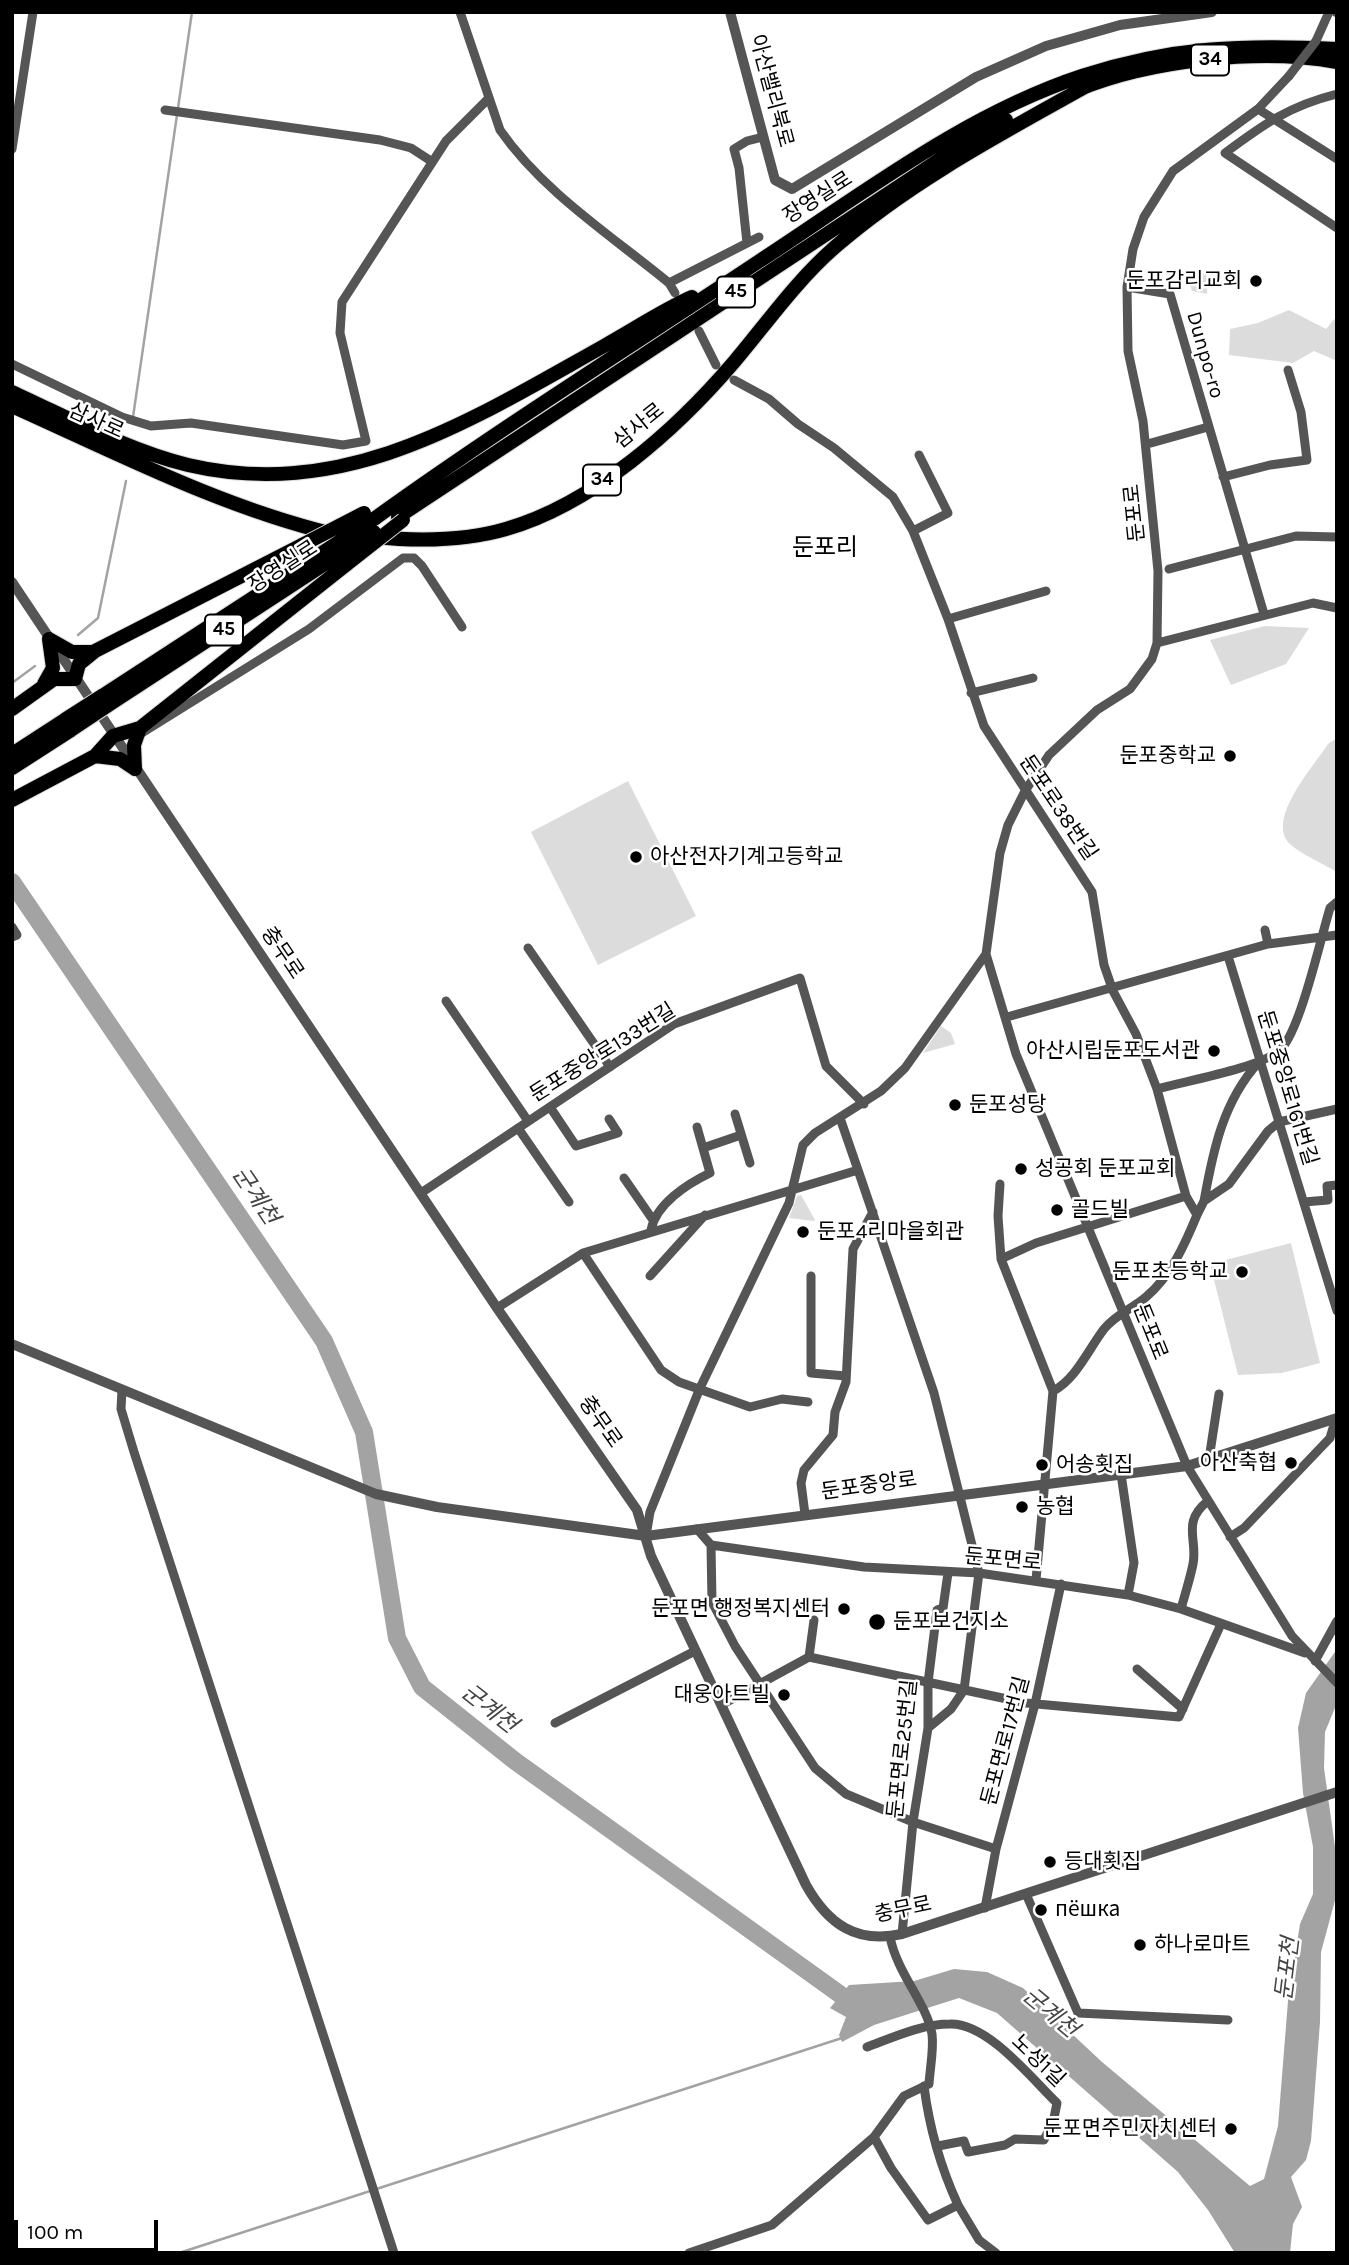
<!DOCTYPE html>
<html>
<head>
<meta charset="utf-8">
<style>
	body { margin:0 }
	#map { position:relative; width:1349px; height:2265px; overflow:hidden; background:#fff; font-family:Karla,sans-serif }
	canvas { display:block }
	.frame { position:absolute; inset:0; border:14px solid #000; pointer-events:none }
	.scale { position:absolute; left:14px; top:2220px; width:144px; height:32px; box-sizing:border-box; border:4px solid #000; border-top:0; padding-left:9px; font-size:21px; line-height:24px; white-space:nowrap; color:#000; -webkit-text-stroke:5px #fff; paint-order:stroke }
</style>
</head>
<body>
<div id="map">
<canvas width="1349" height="2265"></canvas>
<div class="frame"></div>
<div class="scale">100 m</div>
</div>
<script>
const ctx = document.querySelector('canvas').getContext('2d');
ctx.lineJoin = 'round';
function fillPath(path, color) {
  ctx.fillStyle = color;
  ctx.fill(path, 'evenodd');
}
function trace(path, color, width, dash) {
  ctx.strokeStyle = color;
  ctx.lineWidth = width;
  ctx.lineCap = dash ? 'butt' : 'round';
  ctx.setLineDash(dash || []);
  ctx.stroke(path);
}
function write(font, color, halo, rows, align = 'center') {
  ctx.font = font + ' Karla,"Noto Sans KR",sans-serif';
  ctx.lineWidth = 5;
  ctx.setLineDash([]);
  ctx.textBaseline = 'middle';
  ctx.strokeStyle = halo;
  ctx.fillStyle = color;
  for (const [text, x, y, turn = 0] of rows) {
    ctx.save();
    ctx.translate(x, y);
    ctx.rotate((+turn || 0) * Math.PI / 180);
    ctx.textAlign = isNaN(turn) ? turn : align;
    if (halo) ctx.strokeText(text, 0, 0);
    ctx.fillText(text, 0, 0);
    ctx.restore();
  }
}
fillPath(new Path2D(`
	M1186,271l20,3 2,4 -1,16 -15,-3z
	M1289,310l37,19 11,-13v45l-23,-10 -21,12 -64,-8 1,-26 28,-6z
	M1265,626l44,2 -23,36 -55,21 -21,-45z
	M1337,738v134c-15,-9 -35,-17 -47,-28 -25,-24 24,-78 38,-100z
	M628,781l68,135 -98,49 -67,-133z
	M941,1026l10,7 4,11 -32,9z
	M801,1195l14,25 -1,1 -25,-3 8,-22z
	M1291,1243l29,120 -38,10 -44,2 -28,-111z`), '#dcdcdc');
fillPath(new Path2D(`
	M1337,1649v54l-12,29 -1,36 12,86 1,39 -16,59 -1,70 -9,119 -5,19 -15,17 11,30 -9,17 -3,29h-55l-27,-43 -30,-38 -181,-159 -38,-15 -85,27 -32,17 -3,-7 7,-18 -16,-9 19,-23 65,-4 40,-12 33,3 36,16 79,74 148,124 14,-7 14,-53 10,-125 12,-77 13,-30v-47l-10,-54 -5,-65 8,-35z`), '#a3a3a3');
trace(new Path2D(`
	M133,417l59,-405
	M78,635l20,-17 28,-137
	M12,683l23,-17
	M179,2253l663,-215`), '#a3a3a3', 2.5);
trace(new Path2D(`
	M12,882l312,459 40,91 33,206 25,49 93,74 344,247`), '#a3a3a3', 18);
const trunk = new Path2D(`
	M1077,90c72,-30 183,-42 260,-28
	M12,392c57,26 115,58 176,73 158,37 283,-45 416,-119 29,-16 57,-35 88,-49
	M12,406c105,47 209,101 321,128
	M398,517l565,-373 43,-24
	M374,519c125,-90 256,-172 384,-257 103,-67 206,-147 324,-186 89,-29 162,-32 255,-27
	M374,537c41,4 91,4 132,-8 87,-25 170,-99 228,-167 33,-39 62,-81 101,-115 75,-65 164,-112 250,-160
	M49,639l23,13h21
	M44,684l9,-16 -4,-29
	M102,696l229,-149
	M107,706l233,-152
	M12,709l42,-30h21l4,-15 16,-13 209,-107
	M12,754l54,-35
	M95,756l25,3 15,10
	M12,768l59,-38
	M135,769l-1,-24 6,-17
	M12,800l83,-44 18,-20 27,-8 207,-164`);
trace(trunk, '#dbdbdb', 16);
trace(new Path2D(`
	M460,12l40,118c43,62 112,106 169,153l6,10
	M1316,41l13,-29
	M1337,94c-48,12 -73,30 -112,59l112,75
	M1258,109l79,50
	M165,110l215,30 31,8 20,13
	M12,149l21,-137
	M747,243l-8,-75 -5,-19 13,-8 16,-4
	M669,283l90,-46
	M1127,287l43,7 94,320
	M699,331l17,34
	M12,364l110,53 29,9 40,-3 152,22 23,-4 -26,-108 2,-31 104,-161 43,-43
	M734,380l35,19 29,25 36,24 59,49 20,34 35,88 36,107 108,166 12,73 9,26 23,43 21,55 29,107 11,19c-12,29 -26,61 -51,82 -14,12 -30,17 -42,32 -16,21 -28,50 -51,62
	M1151,443l57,-16
	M1223,477l47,-12 37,-5 -6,-48 -13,-42
	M913,531l35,-18 -29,-58
	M1169,569l127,-33 41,1
	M948,619l98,-28
	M1157,643l156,-40 24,5
	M971,693l62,-15
	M137,736l172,-107 94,-71h11l8,8 40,61
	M12,927l5,8 -5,2
	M1265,930l3,14
	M528,948l82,119
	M986,954l30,100 171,412 105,170 45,47
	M1228,956l109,355
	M446,1001l82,120
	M1007,1017l261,-73 69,-9
	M1157,1089c28,-8 103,-21 123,-39 20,-18 41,-113 50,-142l7,-6
	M550,1107l26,39 42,-13 -9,-14
	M735,1114l15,49
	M518,1128l51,74
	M703,1148l38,-13
	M858,1170l76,223 45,180 -15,117 -13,19 -23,19
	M624,1178l29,42
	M1000,1184l-2,32 3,43 52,132 -17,189
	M421,1193l253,-169 126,-46 26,88 38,38
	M1204,1201c9,-50 19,-100 55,-139
	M1304,1202l24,-2 -1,-14 10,-1
	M1197,1215l7,-14 25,-17 39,-53 11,-9 58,-13
	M651,1230c5,-26 36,-46 59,-57l-13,-46
	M583,1253l78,117 18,12 71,25 32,-8 26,3
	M1001,1259l35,-16 150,-47
	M650,1276l55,-61
	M811,1276v97l35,3
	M497,1308l86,-55 275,-83 -18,-52
	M122,1390l-1,19 13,43 260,801
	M1209,1459l10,-65
	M1121,1474l13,89 -6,32
	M805,1514l-4,-31 3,-13 29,-35 2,-23 11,-30 7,-133 20,-37
	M697,1529l14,16 153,22 115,6 149,22 53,14 124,44
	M646,1536l4,-24 50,-124 89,-185 14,-58 12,-12 66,-42 24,-23 81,-114 14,-101 8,-28 17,-34 24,-36 48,-45 33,-21 22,-30 5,-16 1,-72 -15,-150 -15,-70 -1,-64 6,-38 11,-32 29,-46 85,-62 31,-33
	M1230,1537l14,-9 86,-90 6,-20
	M711,1545l1,57 23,44 80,122 31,26 67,28 83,27
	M1181,1609c4,-15 9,-30 12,-45 5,-24 -12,-42 15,-63
	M814,1620l-5,37 217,46 153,14 42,-93
	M1315,1661l22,-40
	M1137,1669l46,40
	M721,1705l88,-48
	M555,1723l140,-72
	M1026,1894l52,119 150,7
	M985,1908l11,-59 39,-145 26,-120
	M902,1934l11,-112 15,-94v-45l9,-73 6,-2 5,-35
	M867,2047c27,-10 55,-23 83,-23 38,-1 81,54 107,79l-3,15 -10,22 -29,-1 -10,6 -37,7 -4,-11 -26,5
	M924,2086c5,40 17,82 34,119
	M874,2137l17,31 37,52 30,-15 21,35 17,13
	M689,2253l83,-28 102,-88 30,-41 25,-12c1,-16 5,-35 3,-50 -5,-30 -35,-61 -42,-97`), '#555', 9);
trace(new Path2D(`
	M730,12l45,168 17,9 184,-112 70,-31 74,-21 92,-13
	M1336,12h1
	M12,582l485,726 140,202 14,46 155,329c22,39 50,59 96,49l435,-142
	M12,1344l364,150 61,13 209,29 541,-70 150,-48`), '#555', 10);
trace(trunk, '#000', 14);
const trunkBridge = new Path2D(`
	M304,544l60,-31
	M331,547l43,-28
	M340,554l34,-22
	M347,564l56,-44
	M66,719l36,-23
	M71,730l36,-24`);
trace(trunkBridge, '#dbdbdb', 16, []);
trace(new Path2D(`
	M1289,76l27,-35`), '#555', 9);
trace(trunkBridge, '#000', 14);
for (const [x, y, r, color] of [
	[1256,281,7,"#000"],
	[1230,756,7,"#000"],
	[636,857,7,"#000"],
	[1214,1051,7,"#000"],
	[955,1105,7,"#000"],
	[1021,1169,7,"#000"],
	[1057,1210,7,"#000"],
	[803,1232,7,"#000"],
	[1242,1272,7,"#000"],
	[1291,1463,7,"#000"],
	[1042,1465,7,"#000"],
	[1022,1507,7,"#000"],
	[844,1609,7,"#000"],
	[877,1622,9,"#000"],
	[784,1695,7,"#000"],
	[1050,1862,7,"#000"],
	[1041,1910,7,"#000"],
	[1140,1945,7,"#000"],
	[1231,2129,7,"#000"]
]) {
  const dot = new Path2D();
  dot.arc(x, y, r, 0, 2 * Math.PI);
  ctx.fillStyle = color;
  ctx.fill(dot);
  trace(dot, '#fff', 2.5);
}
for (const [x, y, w] of [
	[1210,60,38],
	[736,292,38],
	[602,480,38],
	[224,630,38]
]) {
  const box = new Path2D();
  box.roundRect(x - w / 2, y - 15.5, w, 31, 5);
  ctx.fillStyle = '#fff';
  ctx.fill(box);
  trace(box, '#000', 2);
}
write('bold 19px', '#000', null, [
	["34",1210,60],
	["45",736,292],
	["34",602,480],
	["45",224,630]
]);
write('21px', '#000', '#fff', [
	["아산밸리북로",771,91,75],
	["장영실로",818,198,-33],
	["Dunpo-ro",1205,355,74],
	["삼사로",96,421,24],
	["삼사로",639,426,-39],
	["둔포로",1135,513,-96],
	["장영실로",283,567,-33],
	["둔포로38번길",1058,808,56],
	["충무로",282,953,56],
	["둔포중앙로133번길",603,1053,-32],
	["둔포중앙로161번길",1287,1088,73],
	["둔포로",1150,1332,68],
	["충무로",600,1422,55],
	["둔포중앙로",869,1486,-8],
	["둔포면로",1003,1560,5],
	["둔포면로17번길",1006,1741,-75],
	["둔포면로25번길",903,1749,-84],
	["충무로",903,1910,-12],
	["노성1길",1038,2061,44]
]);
write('21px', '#000', '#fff', [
	["둔포감리교회",1242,281,"right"],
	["둔포중학교",1216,756,"right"],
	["아산전자기계고등학교",650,857],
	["아산시립둔포도서관",1200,1051,"right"],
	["둔포성당",969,1105],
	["성공회 둔포교회",1035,1169],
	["골드빌",1071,1210],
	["둔포4리마을회관",817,1232],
	["둔포초등학교",1228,1272,"right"],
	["아산축협",1277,1463,"right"],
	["어송횟집",1056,1465],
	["농협",1036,1507],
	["둔포면 행정복지센터",830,1609,"right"],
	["둔포보건지소",893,1622],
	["대웅아트빌",770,1695,"right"],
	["등대횟집",1064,1862],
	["пёшка",1055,1910],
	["하나로마트",1154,1945],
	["둔포면주민자치센터",1217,2129,"right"]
], 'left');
write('italic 23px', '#444', '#fff', [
	["군계천",255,1196,56],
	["군계천",489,1709,38],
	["둔포천",1288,1969,-83],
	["군계천",1050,2013,40]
]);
write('24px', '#000', '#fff', [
	["둔포리",825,548]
]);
</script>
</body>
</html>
